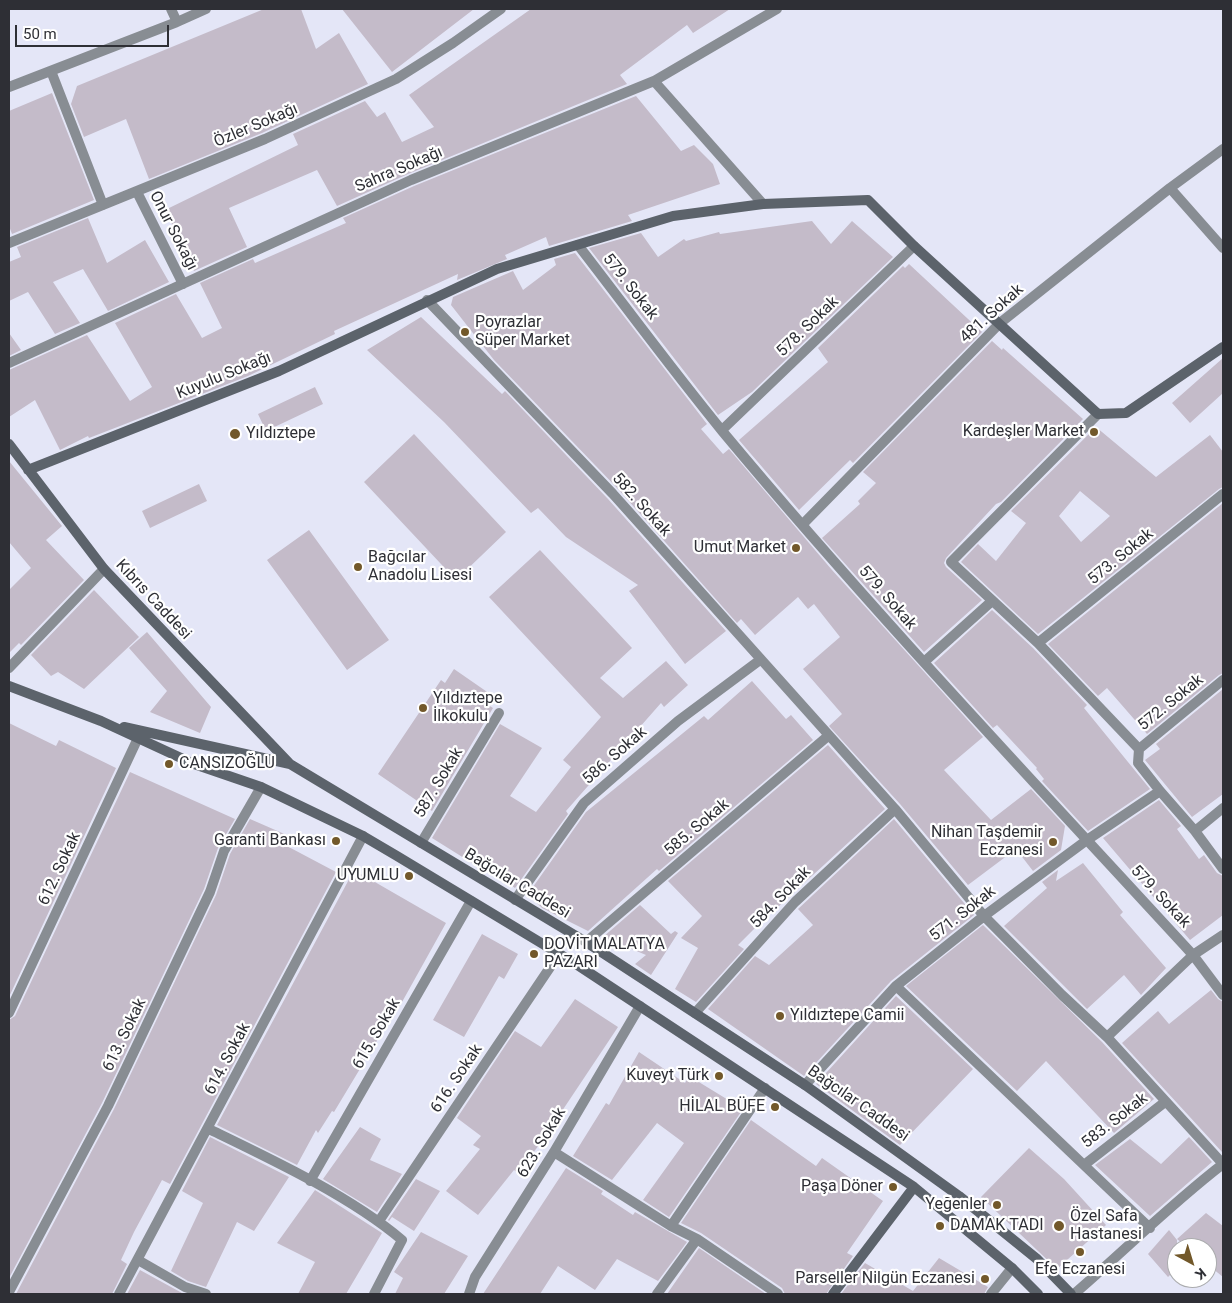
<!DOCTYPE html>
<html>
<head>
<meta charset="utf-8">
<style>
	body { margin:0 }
	#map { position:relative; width:1232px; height:1303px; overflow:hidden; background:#e4e6f7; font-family:Roboto,sans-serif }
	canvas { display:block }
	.frame { position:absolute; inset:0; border:10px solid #2e2f35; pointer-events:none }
	.north { position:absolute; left:1167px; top:1238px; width:50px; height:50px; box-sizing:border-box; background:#fff; border:1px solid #abacae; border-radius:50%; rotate:141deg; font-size:14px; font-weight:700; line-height:20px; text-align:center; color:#2e2f35 }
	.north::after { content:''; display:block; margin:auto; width:18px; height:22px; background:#72582a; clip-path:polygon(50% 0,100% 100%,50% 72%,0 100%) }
	.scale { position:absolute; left:15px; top:25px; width:154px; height:22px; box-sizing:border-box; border:2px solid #2e2f35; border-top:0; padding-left:6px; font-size:15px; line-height:18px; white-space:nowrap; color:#2e2f35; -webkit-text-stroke:4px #fff; paint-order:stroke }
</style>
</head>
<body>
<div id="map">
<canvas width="1232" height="1303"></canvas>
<div class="frame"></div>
<div class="north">K</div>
<div class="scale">50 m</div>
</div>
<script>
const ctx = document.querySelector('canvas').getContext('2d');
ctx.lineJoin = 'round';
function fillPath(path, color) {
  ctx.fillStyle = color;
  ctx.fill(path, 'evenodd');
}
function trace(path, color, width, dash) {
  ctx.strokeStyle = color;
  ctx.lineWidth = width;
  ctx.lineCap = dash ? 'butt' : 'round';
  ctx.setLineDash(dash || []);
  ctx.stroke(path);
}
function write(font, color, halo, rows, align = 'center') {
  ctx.font = font + ' Roboto,sans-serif';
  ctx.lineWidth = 4.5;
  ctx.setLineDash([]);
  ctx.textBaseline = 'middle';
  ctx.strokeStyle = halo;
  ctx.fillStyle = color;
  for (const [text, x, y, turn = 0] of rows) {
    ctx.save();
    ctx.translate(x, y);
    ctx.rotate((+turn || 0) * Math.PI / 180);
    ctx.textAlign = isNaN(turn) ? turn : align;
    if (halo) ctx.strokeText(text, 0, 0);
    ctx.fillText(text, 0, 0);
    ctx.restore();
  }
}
fillPath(new Path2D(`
	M264,9h37l15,40 23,-16 29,51 -106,49 -113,46 -23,-60 -42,18 -13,-33 6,-18z
	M342,9h132l-82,63z
	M531,9h199l-37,24 -6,-8 -67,50 7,9 -219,90 -71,32 -20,-36 -88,38 18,39 -53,24 -29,-61 133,-65 -5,-11 72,-33 12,16 8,-5 17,30 32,-15 -25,-32z
	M52,93l42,107 -82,34 -3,-8v-115z
	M636,96l45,55 13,-6 19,19 7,20 -92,31 4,6 -83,25 -3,-9 -41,18 2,4 -50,21 1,-6 -124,57 1,3 -87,42 -128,50 -31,12 -1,-2 -28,14 -25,-50 -26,17v-47l78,-35 43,66 22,-14 -37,-64 61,-29 26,44 20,-10 -22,-45 53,-24 2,4 91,-40 -3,-5 71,-32z
	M88,218l19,45 38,-23 24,42 -61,29 -25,-42 -30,13 27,41 -25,11 -27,-42 -19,9v-39l12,-5 -4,-10z
	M812,221l19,23 21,-23 41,36 -141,135 -34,23 -129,-167 52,-15 17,24 26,-18 2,2 33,-9 1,2z
	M575,253l132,171 -6,5 22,25 6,-5 103,121 151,167 -39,33 47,50 40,-31 34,37 -4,24 -28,21 -17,-22 -48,36 -68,-81 -71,-78 13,-12 -39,-45 37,-32 -26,-33 -6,5 -10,-12 -43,38 -14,-16 -4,4 -119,-134 -124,-129 -43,-55 2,-8 60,-26 10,19 33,-25 -2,-6z
	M909,264l73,68 -129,131 -3,-3 -51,50 -60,-70 89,-78 -10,-14 85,-82 2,2z
	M421,317l81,77 3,-3 103,108 118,132 -41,33 -56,-73 9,-6 -72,-48 -28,-29 -7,5 -87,-91 -77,-72z
	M9,333l12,17 -12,6z
	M992,341l10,9 1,-2 80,71 -82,83 -5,2 -50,54 -2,5 2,4 36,33 -58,52 -102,-114 38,-34 -2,-3 18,-18 -13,-11z
	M1223,358v35l-33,30 -18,-20z
	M315,387l8,17 -57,27 -8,-17z
	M1096,427l60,50 54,-42 13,17v35l-4,2 -181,145 -77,-72 17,-18 18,17 30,-38 -15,-12zM1080,491l30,25 -29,26 -22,-26z
	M414,434l92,98 -50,48 -92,-98z
	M9,461l53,65 -16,14 38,40 -63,65 -2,-2 -10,10v-63l22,-22 -22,-26z
	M199,484l8,17 -57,27 -8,-17z
	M1223,503v170l-4,2 -72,59 -40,-46 -9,8 -50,-52z
	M309,530l80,110 -42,30 -80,-110z
	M540,550l92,98 -32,30 23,20 43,-37 22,24 -24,22 -3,-4 -95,108 2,3 -53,74 -41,-27 -2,2 -40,-25 68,-114 42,24 -32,48 26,16 35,-45 -8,-7 38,-43 -112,-120z
	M94,590l45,47 -55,52 -26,-17 -7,4 -20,-21z
	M992,610l41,38 54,57 -3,3 66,81 -62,42 -46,-50 2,-2 -8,-10 1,-1 -40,-43 -4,3 -59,-65z
	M147,632l64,75 -11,26 -50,-21 17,-21 -38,-43z
	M454,669l39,27 -5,9 5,3 -61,103 -54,-37 63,-94 4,3z
	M752,681l34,38 5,-4 22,25 -154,131 -2,-2 -69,62 -46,-23 -14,-14 58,-82 118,-96 4,4z
	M1223,689v105l-31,23 -47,-57 15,-11 -4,-5z
	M9,723l47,23 3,-6 57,28 -107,229z
	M828,745l57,64 -132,121 -15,15 6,4 -48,53 -21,-13 23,-41 -17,-10 21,-22 -34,-35z
	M130,772l105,47 -17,29 -14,41 -102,214 -93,175v-258l6,-4z
	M1159,800l22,26 -4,3 22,30 5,-4 13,18 6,3v39l-33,25 -87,-102z
	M250,819l39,17 -4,9 51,27 -166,312 -8,-4 -28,52 -13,28 6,4 -15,30h-96l98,-185 102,-214 14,-41z
	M894,819l80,96 -83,66 -87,95 -96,-67 47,-53 14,9 44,-40 -15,-16z
	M1083,863l40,49 -3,3 46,53 -25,27 -17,-20 -37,34 -83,-83 43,-38 -5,-6 16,-12 -2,11z
	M354,870l92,53 -54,97 -2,-1 -56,93 -2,-1 -14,22 -2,-3 -19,35 -80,-40z
	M640,905l31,29 4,-3 3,2 -27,42 -16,-11 11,-9 -43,-18z
	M983,925l119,117 52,57 -40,34 -68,-72 -29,30 -111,-105z
	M482,934l36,20 -14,25 -5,-3 -35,61 -31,-17z
	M1211,990l7,9 5,3 -1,150 -100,-109 36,-32 11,13z
	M896,996l77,73 -73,76 -84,-61z
	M575,999l43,28 -76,114 -24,32 -4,-3 -36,45 -32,-24 34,-42 -7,-4 8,-9 -24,-18 58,-87 26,16z
	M639,1052l46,31 4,-7 54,33 -74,108 -26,-17 41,-57 -27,-20 -45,57 -39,-24 33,-53 3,2z
	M751,1120l65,46 6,-8 61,43 -36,52 6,3 -27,38h-41l-3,-6 -81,-55 -20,-10z
	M360,1127l21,12 -11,21 32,14 -25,38 -54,-33z
	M210,1137l79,40 -35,54 -17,-9 -31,65 -18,-6 -17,-10 32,-68 -21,-12z
	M1189,1137l23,25 -62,54 -55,-51 35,-26 31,25z
	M1029,1148l35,31 42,46 -49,44 -76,-72z
	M566,1168l37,23 -2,3 32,21 2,-3 52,30 -29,39 -41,-22 -22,31 -37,-24 -18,28h-57z
	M416,1179l24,12 -26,40 -22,-14 -3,4 -1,-1z
	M315,1190l67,43 -36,61h-48l17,-32 -38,-19z
	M1206,1213l17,13v51l-16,-13v-16h-19l-11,-9z
	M1169,1230l8,10v28l-9,9 -20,-23z
	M421,1232l47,24 -24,38h-49l8,-16 -9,-6z
	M699,1248l67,46h-99z
	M939,1258l49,29 -4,7h-143l24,-31 48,28z
	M140,1270l42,23 3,1h-58z`), '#c4bbc9');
trace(new Path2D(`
	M171,9l6,13
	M51,71l52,134
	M654,81l109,123
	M9,87l168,-65 29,-13
	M1170,188l53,60
	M137,192l46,92
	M9,243l256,-104 131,-60 57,-36 48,-34
	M578,245c48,62 95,126 145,187 150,180 312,351 470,523l30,40
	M427,300l186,194 282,315 89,107 78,79 45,42 116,127
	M9,363l402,-183 243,-99 123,-72
	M1098,414l-147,148 87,81 101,106 -1,14 22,28 35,40 28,38
	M722,430l192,-184
	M802,525l198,-202 170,-135 53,-39
	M1038,643l185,-149
	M924,662l68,-61
	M9,668l95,-99
	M1139,749l84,-69
	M1195,831l28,-23
	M421,843l78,-130
	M515,900l69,-97 94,-82 82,-61
	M586,942l242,-206
	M896,986l254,242
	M9,1013l129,-275
	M695,1013l100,-111 100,-93
	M1107,1037l86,-82 30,-20
	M805,1085l91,-99 88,-70 103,-76 73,-49
	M209,1129c62,30 141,67 193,111l-28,54
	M554,1152l117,74 26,13 81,55
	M1084,1165l81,-63
	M310,1181l161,-280
	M379,1221l180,-267
	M671,1226l94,-138
	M138,1260l47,27 21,7
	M9,1292l99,-186 102,-214 14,-41 37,-64
	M119,1294l244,-458
	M469,1294l6,-17 79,-125 86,-146
	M657,1294l40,-55
	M991,1294l21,-26
	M1074,1294c50,-43 97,-90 149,-130`), '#888d93', 10);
trace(new Path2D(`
	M9,444l95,125 185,194
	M28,470l251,-99 218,-102 176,-53 90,-12 105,-4 46,46 184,168 28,-1 97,-66
	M9,686l92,35 93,43 67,23 102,49 34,20 179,108 338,223 98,81 26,26
	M124,727l166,37 296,178 219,143 154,111 78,63 34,35
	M833,1294l81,-107`), '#5c636b', 10);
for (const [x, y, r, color] of [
	[465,332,5,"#72582a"],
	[1094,432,5,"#72582a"],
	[235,434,6,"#72582a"],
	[796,548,5,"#72582a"],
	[358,567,5,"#72582a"],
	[423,708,5,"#72582a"],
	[169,764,5,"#72582a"],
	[336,841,5,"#72582a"],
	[1053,842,5,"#72582a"],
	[409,876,5,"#72582a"],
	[534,954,5,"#72582a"],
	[780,1016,5,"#72582a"],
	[719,1076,5,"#72582a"],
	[775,1107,5,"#72582a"],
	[893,1187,5,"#72582a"],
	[997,1205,5,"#72582a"],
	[940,1226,5,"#72582a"],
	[1059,1226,6,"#72582a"],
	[1080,1252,5,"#72582a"],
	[985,1279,5,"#72582a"]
]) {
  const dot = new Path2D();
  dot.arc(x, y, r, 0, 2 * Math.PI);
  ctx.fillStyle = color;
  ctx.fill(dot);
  trace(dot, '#fff', 2);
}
write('16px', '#2e2f35', '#fff', [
	["Özler Sokağı",256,126,-23],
	["Sahra Sokağı",399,170,-23],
	["Onur Sokağı",173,231,63],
	["579. Sokak",630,287,52],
	["481. Sokak",992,314,-42],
	["578. Sokak",808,327,-44],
	["Kuyulu Sokağı",224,376,-22],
	["582. Sokak",641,505,48],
	["573. Sokak",1121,557,-39],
	["579. Sokak",887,598,49],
	["Kıbrıs Caddesi",153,600,47],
	["572. Sokak",1171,703,-39],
	["586. Sokak",615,756,-41],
	["587. Sokak",439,783,-59],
	["585. Sokak",697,828,-40],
	["612. Sokak",60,869,-65],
	["Bağcılar Caddesi",517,884,31],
	["579. Sokak",1160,897,47],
	["584. Sokak",781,898,-46],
	["571. Sokak",963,914,-38],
	["615. Sokak",377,1034,-60],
	["613. Sokak",125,1035,-64],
	["614. Sokak",228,1059,-62],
	["616. Sokak",457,1079,-56],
	["Bağcılar Caddesi",858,1104,35],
	["583. Sokak",1115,1121,-38],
	["623. Sokak",542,1143,-59]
]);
write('16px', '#2e2f35', '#fff', [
	["Poyrazlar",475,323,"left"],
	["Süper Market",475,341,"left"],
	["Kardeşler Market",1084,432],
	["Yıldıztepe",246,434,"left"],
	["Umut Market",786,548],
	["Bağcılar",368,558,"left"],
	["Anadolu Lisesi",368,576,"left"],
	["Yıldıztepe",433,699,"left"],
	["İlkokulu",433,717,"left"],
	["CANSIZOĞLU",179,764,"left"],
	["Nihan Taşdemir",1043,833],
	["Eczanesi",1043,851],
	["Garanti Bankası",326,841],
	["UYUMLU",399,876],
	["DOVİT MALATYA",544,945,"left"],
	["PAZARI",544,963,"left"],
	["Yıldıztepe Camii",790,1016,"left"],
	["Kuveyt Türk",709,1076],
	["HİLAL BÜFE",765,1107],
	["Paşa Döner",883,1187],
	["Yeğenler",987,1205],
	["Özel Safa",1070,1217,"left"],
	["Hastanesi",1070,1235,"left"],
	["DAMAK TADI",950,1226,"left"],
	["Efe Eczanesi",1080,1270,"center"],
	["Parseller Nilgün Eczanesi",975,1279]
], 'right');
</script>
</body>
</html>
